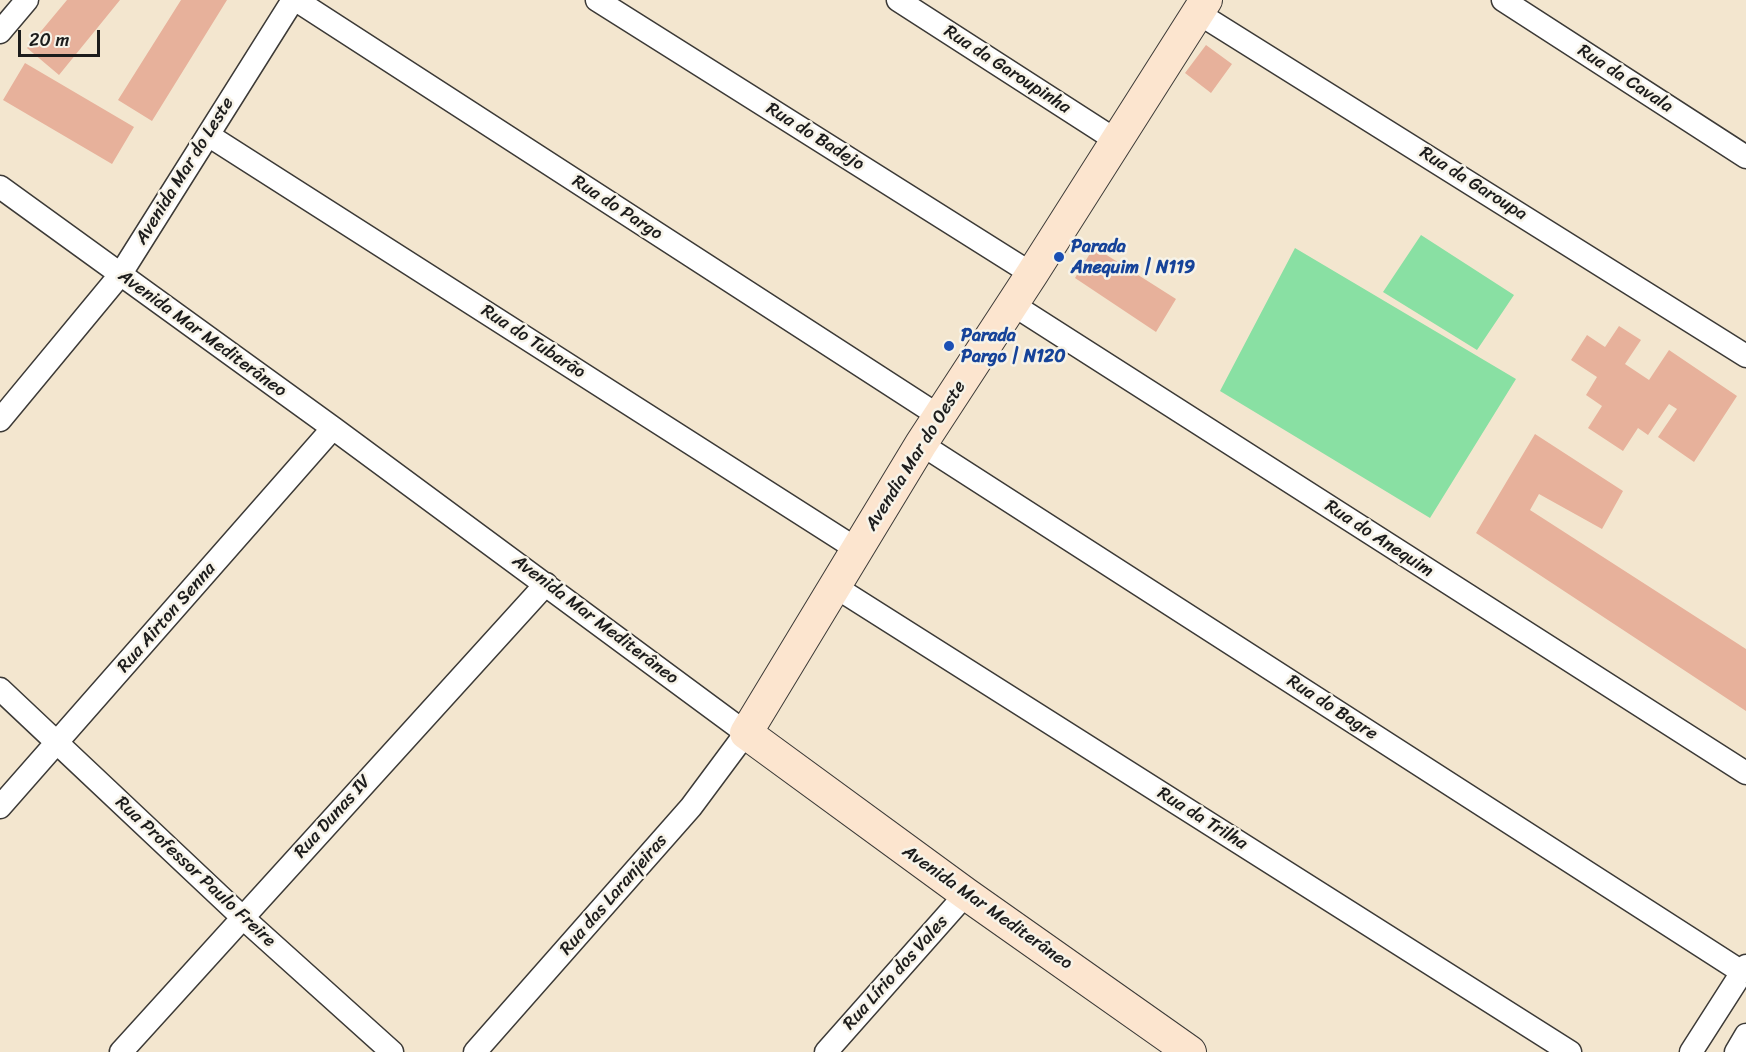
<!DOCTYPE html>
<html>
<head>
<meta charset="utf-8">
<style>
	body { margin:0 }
	#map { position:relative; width:1746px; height:1052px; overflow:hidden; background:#f3e6cf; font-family:Sriracha,sans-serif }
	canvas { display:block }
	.scale { position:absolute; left:18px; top:30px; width:82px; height:27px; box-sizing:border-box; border:3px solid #1c1c1c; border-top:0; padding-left:8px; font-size:18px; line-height:21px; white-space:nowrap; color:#1c1c1c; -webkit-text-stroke:4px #f7f3e8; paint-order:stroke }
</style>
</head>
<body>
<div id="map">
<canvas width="1746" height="1052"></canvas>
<div class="scale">20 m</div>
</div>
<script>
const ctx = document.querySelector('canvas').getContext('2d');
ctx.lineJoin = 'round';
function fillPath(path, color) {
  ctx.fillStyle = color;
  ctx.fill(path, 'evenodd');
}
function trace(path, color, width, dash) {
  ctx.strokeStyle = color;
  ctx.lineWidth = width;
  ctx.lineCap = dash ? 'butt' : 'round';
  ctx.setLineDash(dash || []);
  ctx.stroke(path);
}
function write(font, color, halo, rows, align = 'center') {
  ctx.font = font + ' Sriracha,sans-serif';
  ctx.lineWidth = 5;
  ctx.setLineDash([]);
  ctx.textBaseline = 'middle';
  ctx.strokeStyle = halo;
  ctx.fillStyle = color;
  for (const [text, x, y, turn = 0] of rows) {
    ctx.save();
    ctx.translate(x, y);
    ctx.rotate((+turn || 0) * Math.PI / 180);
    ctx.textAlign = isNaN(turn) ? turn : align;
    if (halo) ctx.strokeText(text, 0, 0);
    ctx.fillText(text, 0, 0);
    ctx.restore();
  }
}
fillPath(new Path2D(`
	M1421,235l93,60 -37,55 -94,-58z
	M1295,248l221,131 -86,139 -210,-127z`), '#89e0a3');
fillPath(new Path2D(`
	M67,0h53l-61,75 -32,-27z
	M181,0h46l-75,121 -34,-21z
	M1206,45l26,19 -21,29 -26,-20z
	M25,63l109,64 -22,37 -109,-64z
	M1094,247l82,52 -20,33 -81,-54z
	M1619,326l22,14 -16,24 24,16 20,-30 68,46 -43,66 -36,-25 19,-28 -8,-5 -21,31 -10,-7 -15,23 -35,-23 14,-22 -16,-11 11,-18 -26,-17 16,-25 18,12z
	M1535,434l88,57 -21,38 -63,-35 -9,16 216,139v62l-270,-178z`), '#e7b19b');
const street = new Path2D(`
	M296,0l643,416
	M597,0l435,274
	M898,0l219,141
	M1503,0l243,157
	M1198,13l548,343
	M0,32l27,-32
	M208,135l650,415
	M0,187l333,241 413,305 -55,74 -216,245
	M1012,304l734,469
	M0,420l120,-145 173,-275
	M921,444l821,528
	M834,586l736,466
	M0,689l242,228 150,135
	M0,807l333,-379
	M121,1052l425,-468
	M826,1052l140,-158
	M1691,1052l55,-86
	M1736,1052l10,-17`);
const secondary = new Path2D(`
	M1190,1052l-224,-158 -220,-161 175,-289 111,-170 174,-274`);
trace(street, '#3c3a37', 25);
trace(secondary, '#3c3a37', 34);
trace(street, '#fff', 22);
trace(secondary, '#fce5cf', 32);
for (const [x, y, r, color] of [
	[1059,257,6,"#1a4fb4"],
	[949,346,6,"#1a4fb4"]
]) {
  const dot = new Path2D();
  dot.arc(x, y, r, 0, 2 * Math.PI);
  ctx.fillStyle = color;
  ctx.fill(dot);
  trace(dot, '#f7f3e8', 2);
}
write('18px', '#1c1c1c', '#f7f3e8', [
	["Rua da Garoupinha",1007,70,33],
	["Rua da Cavala",1625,79,33],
	["Rua do Badejo",815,137,32],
	["Avenida Mar do Leste",185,171,-58],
	["Rua da Garoupa",1473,184,32],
	["Rua do Pargo",617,208,33],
	["Avenida Mar Mediterâneo",202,334,36],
	["Rua do Tubarão",533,342,33],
	["Avendia Mar do Oeste",916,456,-58],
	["Rua do Anequim",1379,539,33],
	["Rua Airton Senna",167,618,-49],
	["Avenida Mar Mediterâneo",595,620,37],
	["Rua do Bagre",1332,708,33],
	["Rua Dunas IV",333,817,-48],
	["Rua da Trilha",1202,819,32],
	["Rua Professor Paulo Freire",195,872,43],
	["Rua das Laranjeiras",614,895,-49],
	["Avenida Mar Mediterâneo",987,908,35],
	["Rua Lírio dos Vales",896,973,-48]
]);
write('bold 18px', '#164399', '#f7f3e8', [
	["Parada",1071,247],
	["Anequim | N119",1071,268],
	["Parada",961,336],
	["Pargo | N120",961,357]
], 'left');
</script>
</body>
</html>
